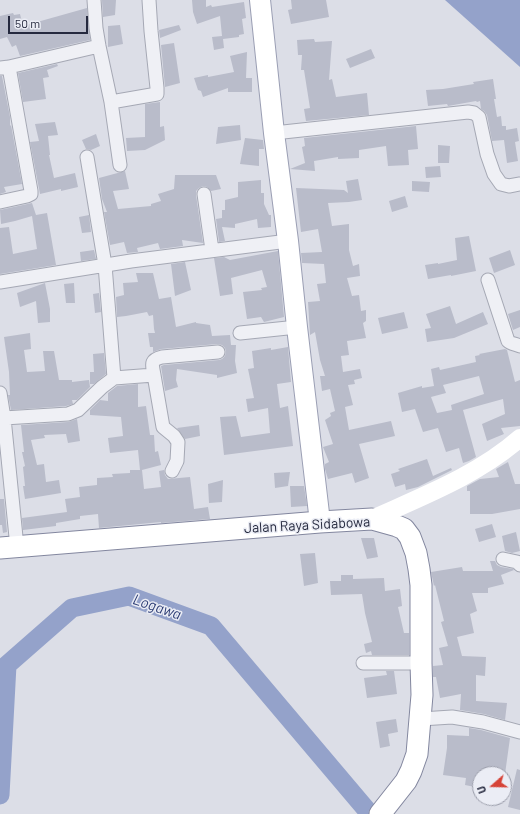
<!DOCTYPE html>
<html>
<head>
<meta charset="utf-8">
<style>
	body { margin:0 }
	#map { position:relative; width:520px; height:814px; overflow:hidden; background:#dcdee7; font-family:Barlow,sans-serif }
	canvas { display:block }
	.north { position:absolute; left:472px; top:766px; width:40px; height:40px; box-sizing:border-box; background:#ebedf5; border:1px solid #9c9fac; border-radius:50%; rotate:250deg; font-size:11px; font-weight:700; line-height:16px; text-align:center; color:#25293e }
	.north::after { content:''; display:block; margin:auto; width:14px; height:18px; background:#d64337; clip-path:polygon(50% 0,100% 100%,50% 72%,0 100%) }
	.scale { position:absolute; left:8px; top:16px; width:80px; height:18px; box-sizing:border-box; border:2px solid #25293e; border-top:0; padding-left:5px; font-size:12px; line-height:14px; white-space:nowrap; color:#25293e; -webkit-text-stroke:3px #ebedf5; paint-order:stroke }
</style>
</head>
<body>
<div id="map">
<canvas width="520" height="814"></canvas>
<div class="north">U</div>
<div class="scale">50 m</div>
</div>
<script>
const ctx = document.querySelector('canvas').getContext('2d');
ctx.lineJoin = 'round';
function fillPath(path, color) {
  ctx.fillStyle = color;
  ctx.fill(path, 'evenodd');
}
function trace(path, color, width, dash) {
  ctx.strokeStyle = color;
  ctx.lineWidth = width;
  ctx.lineCap = dash ? 'butt' : 'round';
  ctx.setLineDash(dash || []);
  ctx.stroke(path);
}
function write(font, color, halo, rows, align = 'center') {
  ctx.font = font + ' Barlow,sans-serif';
  ctx.lineWidth = 3;
  ctx.setLineDash([]);
  ctx.textBaseline = 'middle';
  ctx.strokeStyle = halo;
  ctx.fillStyle = color;
  for (const [text, x, y, turn = 0] of rows) {
    ctx.save();
    ctx.translate(x, y);
    ctx.rotate((+turn || 0) * Math.PI / 180);
    ctx.textAlign = isNaN(turn) ? turn : align;
    if (halo) ctx.strokeText(text, 0, 0);
    ctx.fillText(text, 0, 0);
    ctx.restore();
  }
}
fillPath(new Path2D(`
	M445,0h75v67z`), '#94a2ca');
trace(new Path2D(`
	M0,795l7,-130 65,-57 57,-12 82,30 159,188`), '#94a2ca', 19);
fillPath(new Path2D(`
	M102,0h14l-1,15 -12,2z
	M192,0h14v7l5,-2 1,2 32,-5 2,16 -4,1 2,15 -5,1v2l-16,2 1,9 -10,2 -2,-13 10,-1 -2,-20 -23,8 -4,-12z
	M291,0h35l3,17 -38,7 -3,-14 4,-1z
	M87,8l3,32 -70,16 -4,-11 -4,2 -5,-10 -7,2v-23l13,-3 1,2 6,-1 3,12z
	M120,25l3,19 -15,3v-21z
	M179,25l2,5 -21,8 -1,-8z
	M314,39l1,3 17,-1 -3,39 3,-1 4,18 31,-4 2,22 -63,6 -2,-12 6,-1 -6,-38h-3l1,-15h-4l-1,-15z
	M174,43l6,40 -15,4 -4,-42z
	M371,49l4,9 -25,10 -4,-9z
	M247,52l-1,26h6v14h-24v-4l-25,9 -2,-6 -3,-1 -4,-12 14,-3v2l26,-5 -4,-16z
	M57,64l1,2 -11,4 2,7 -6,1 3,21 -23,3 -5,-29z
	M0,76h2l8,41v9l1,-1 11,59 -18,3 2,5 -6,2z
	M493,79l3,20h-2l3,18 4,-1 1,10h4v4l11,-2 2,13 -4,1 3,19 -11,2 -3,-23 -12,1 -5,-26 -3,-4 -3,-2 -1,-8 -3,1 -1,-1 -28,5 -1,-2 -19,2 -2,-16 17,-1 31,-5 -1,-2z
	M160,102v25l4,-1 1,14 -20,10 -18,1 -1,-13 19,-1v-33z
	M55,122l3,13 -10,1 2,19h-1l5,23 21,-5 3,14 -17,4v-2l-21,5 -10,-52 9,-1 -4,-17z
	M240,125l1,15 -25,4 2,-17z
	M416,126l2,23 -10,1 1,15 -21,1 -2,-20 -27,4v8l-21,1v-2l-24,4 1,10 -25,-2 15,-6 -3,-16 3,-1 -1,-8z
	M96,134l4,12 -9,4 -5,-1 -4,-9z
	M245,138l18,2 1,9h-5v17l-19,-2z
	M438,145l12,1 -1,17h-11z
	M440,166l1,11 -15,1 -1,-11z
	M125,171l4,18 -16,2 5,18 33,-3v-2l10,-3 -3,-7 16,-5 1,-14h41l5,14 -10,2 -4,-4 -4,-1 -4,2 -3,3v4l7,48 -21,-3 1,6 -23,3 -2,-6 -21,5 1,4 -11,1 -3,-11 -14,3 -6,-33h3l-5,-13 -3,-21z
	M358,179l4,21 -13,2 -21,1 4,23 17,-2v26l4,16 6,-2 1,12 -13,2 5,18 7,-1 2,16 5,-1v11l-3,2 3,15 -19,3 2,14 -8,1 2,16 17,-3 2,9 -8,2 1,4 -7,1 5,20 -8,2 4,23 42,-9 4,15 -36,8 10,34 -14,5 -3,-10 -24,6 -3,-10v-5l4,-2 -6,-15 10,-3 -8,-24 6,-4 -1,-3 5,-2 -5,-22 -8,2 -2,-15h5l-5,-16 -5,-28 -5,3 -2,-33 12,-1 -3,-17 9,-1 -2,-19 -22,-1 -1,-10 21,-1 -4,-23 -17,3 -5,-44 48,2 4,3 -2,-12z
	M261,180v13h3v11l5,11h2v12l-13,1 -1,-9 -22,5v4l-13,-1 3,14 -6,1 -3,-23 6,-1v-8h3v-10l13,-3v-15z
	M412,181l18,1 -1,10 -17,-1z
	M405,196l3,11 -16,5 -3,-11z
	M32,203l4,12 11,-2 9,52 -56,9v-46l9,-1 4,27 24,-5 -5,-33 -17,5 -14,3 -1,-14z
	M89,215l2,17 -9,1 -3,-16z
	M469,236l7,35 -25,5v-1l-23,4 -3,-14 13,-2v1l19,-4 -2,-22z
	M94,250l2,9 -15,2 -1,-9z
	M510,250l5,15 -21,8 -5,-15z
	M278,251l6,66 -20,5 -3,-5 -14,2 -4,-27 19,-2 -1,-2 6,-1 -5,-17 -31,8 2,16 -13,2 -6,-38 10,-1 6,3z
	M185,262l6,28 -16,6 -4,-32z
	M136,273h17l6,26 12,-2 5,30 20,-5v1l14,2 2,11 18,-1 1,10h5l-1,16 2,12 -20,5v-3l-40,-6 -1,11 2,7 -13,4 -4,-25 3,-1 55,-5 3,-1 3,-3 1,-5 -1,-3 -3,-3 -5,-1 -56,5 -8,3v-5h-3l-2,-14h7l-1,-4 -1,-14 -4,1 -2,-4 -21,4 -9,1 -1,-20 8,-2 -1,-12 15,-1z
	M45,283l5,26v13l-12,1 -2,-22 -16,6 -3,-14z
	M74,283l1,20h-9l-2,-19z
	M99,293l2,19 -6,1 -2,-19z
	M450,306l6,18 27,-12 5,12 -34,14 -27,4 -2,-13 6,-1 -5,-14z
	M520,310v17l-7,3 -5,-16z
	M404,312l4,16 -26,6 -4,-16z
	M30,333l1,16 -7,1 3,22 18,-1 -2,-20h11l5,29h13v2l17,-2 1,7 -13,13h-5l1,4 -7,2 -55,4 -3,-15h2l-1,-23 -5,-35z
	M288,347l3,35 -14,2 3,24 8,-2 5,40 -69,9 -4,-38 16,-1 5,21 29,-4 -2,-25 -20,4 -2,-13 8,-1 -6,-29 6,-1 -2,-17 19,-3v2z
	M505,349l2,1 8,32 5,-2v46l-19,2 3,6 -17,7 -5,-17 23,-10 -2,-15 -40,11 13,47 -7,4 -6,2 -4,-15 -13,4 -8,-24 -15,4 -8,-23 -13,3 -4,-19 24,-7v2l12,-2 -3,-17 8,-2 1,3 36,-8 -1,-6 5,-1 -1,-1zM479,376l5,18 -33,11 1,5 -15,3 -6,-16 15,-4 -3,-8z
	M104,353l2,21 -12,10h-4v-12h4l-1,-18z
	M138,384v23l8,-1 4,29h4l1,17 3,-1 3,14 -19,5 2,19 17,-2 -2,-16 5,-1 1,5 3,4 22,-2 4,32 14,-2 2,12 -49,4v-1l-62,6 -1,-14 -18,2v3l-24,4v3l-33,4 -1,-12 45,-6 -2,-13 15,-2 -1,-10 18,-2v-7l16,-1 -1,-3 18,-1v-3h10l-2,-20 -28,3 -2,-15 15,-2 -2,-19 -31,-2v-5l10,-10 8,1v-8l9,-7z
	M77,419l3,22 -12,2 -2,-9 -22,1 1,3 -14,2 6,25 7,-1 2,18 13,-2 2,13 -36,6 -2,-13h2l-2,-19 2,-1 -3,-14h2l-3,-27 47,-3z
	M199,425l1,11 -15,3 -8,-11z
	M427,459l6,17 18,-8 1,2 -34,17 -12,3 -1,-6 -10,3 -4,-13 9,-3 -2,-2z
	M508,462l7,22h5v25l-28,5h-22v-23h-3v-5l13,-7 19,-2 -3,-8z
	M290,472l-2,14 -13,2 -1,-15z
	M223,480l-1,22 -13,1 -1,-19z
	M290,486h14l3,20 -16,1z
	M0,499h4l3,33 -4,1 -1,-8h-2z
	M492,524l4,13 -17,5 -4,-13z
	M516,532l4,19 -8,2 -7,-2 -3,-15z
	M361,538h13l4,19 -11,2z
	M315,553l3,30 -14,3 -4,-32z
	M490,561h5l2,4 4,2 12,2 1,1 -13,5 3,9 -16,4v5h-16l5,18 -7,3 4,19 -17,4 5,19 24,1 -1,19 -9,-1v26l31,2 -2,17 -21,-6 -24,-4 1,-16 -21,4 -4,-21h-3v-11l10,-1 -4,-17 9,-2 -7,-24 3,-1 -9,-36 -1,1 -3,-14 31,-5 1,4h30z
	M341,575h12v4l31,-1 1,13 15,-2 2,17 -4,1 6,26h5v22h-37l-1,-4 -5,2 -2,-9 8,-2 -7,-29 -3,-19 -31,1 -1,-14h11z
	M386,671h8l3,23 -30,4 -3,-20 23,-3z
	M396,719l2,13 -10,2 2,12 -10,2 -4,-26z
	M469,728l12,2 29,8 -5,36h-25v14l-15,-3 1,-7 -23,-3 4,-27v-13l22,1z
	M517,769l3,1v40l-12,-3z`), '#b9bcca');
const minor = new Path2D(`
	M94,0l2,28 3,18 12,56 46,-8v-6l-6,-57 -2,-31
	M1,68l8,-1 90,-21
	M111,102l9,63
	M274,133l194,-21 6,1 5,4 8,37 7,20 7,10 8,2 11,-2
	M87,157l18,108 9,113 40,-3 9,52 11,9 4,6 -1,19 -5,10
	M204,194l8,56
	M0,202l27,-6 4,-2v-3l-22,-124
	M488,280l20,61c3,3 8,3 12,5
	M0,282l131,-21 157,-20
	M240,333l57,-6
	M154,375c-2,-11 -4,-15 8,-18l56,-5
	M0,393l4,25 13,129
	M4,418l64,-4 10,-4 24,-23 12,-9
	M503,559l14,3 3,3
	M363,663h58
	M421,719l31,-2 31,5 37,10`);
const primary = new Path2D(`
	M260,0l14,133 14,108 9,86 23,195`);
const trunk = new Path2D(`
	M0,548l320,-26 52,-3 25,7 7,3 6,8 6,16 3,16 2,16v78l1,32 -5,59 -6,17 -5,10 -26,33`);
trace(minor, '#a5a8b4', 15);
trace(primary, '#9b9fb4', 22);
trace(trunk, '#83879f', 23);
trace(minor, '#eff0f5', 13);
trace(new Path2D(`
	M372,519c51,-23 106,-44 148,-81`), '#fff', 18);
trace(primary, '#fff', 20);
trace(trunk, '#fff', 21);
write('14px', '#25293e', '#ebedf5', [
	["Jalan Raya Sidabowa",307,525,-3]
]);
write('italic 15px', '#2d3d75', '#ebedf5', [
	["Logawa",157,607,19]
]);
</script>
</body>
</html>
